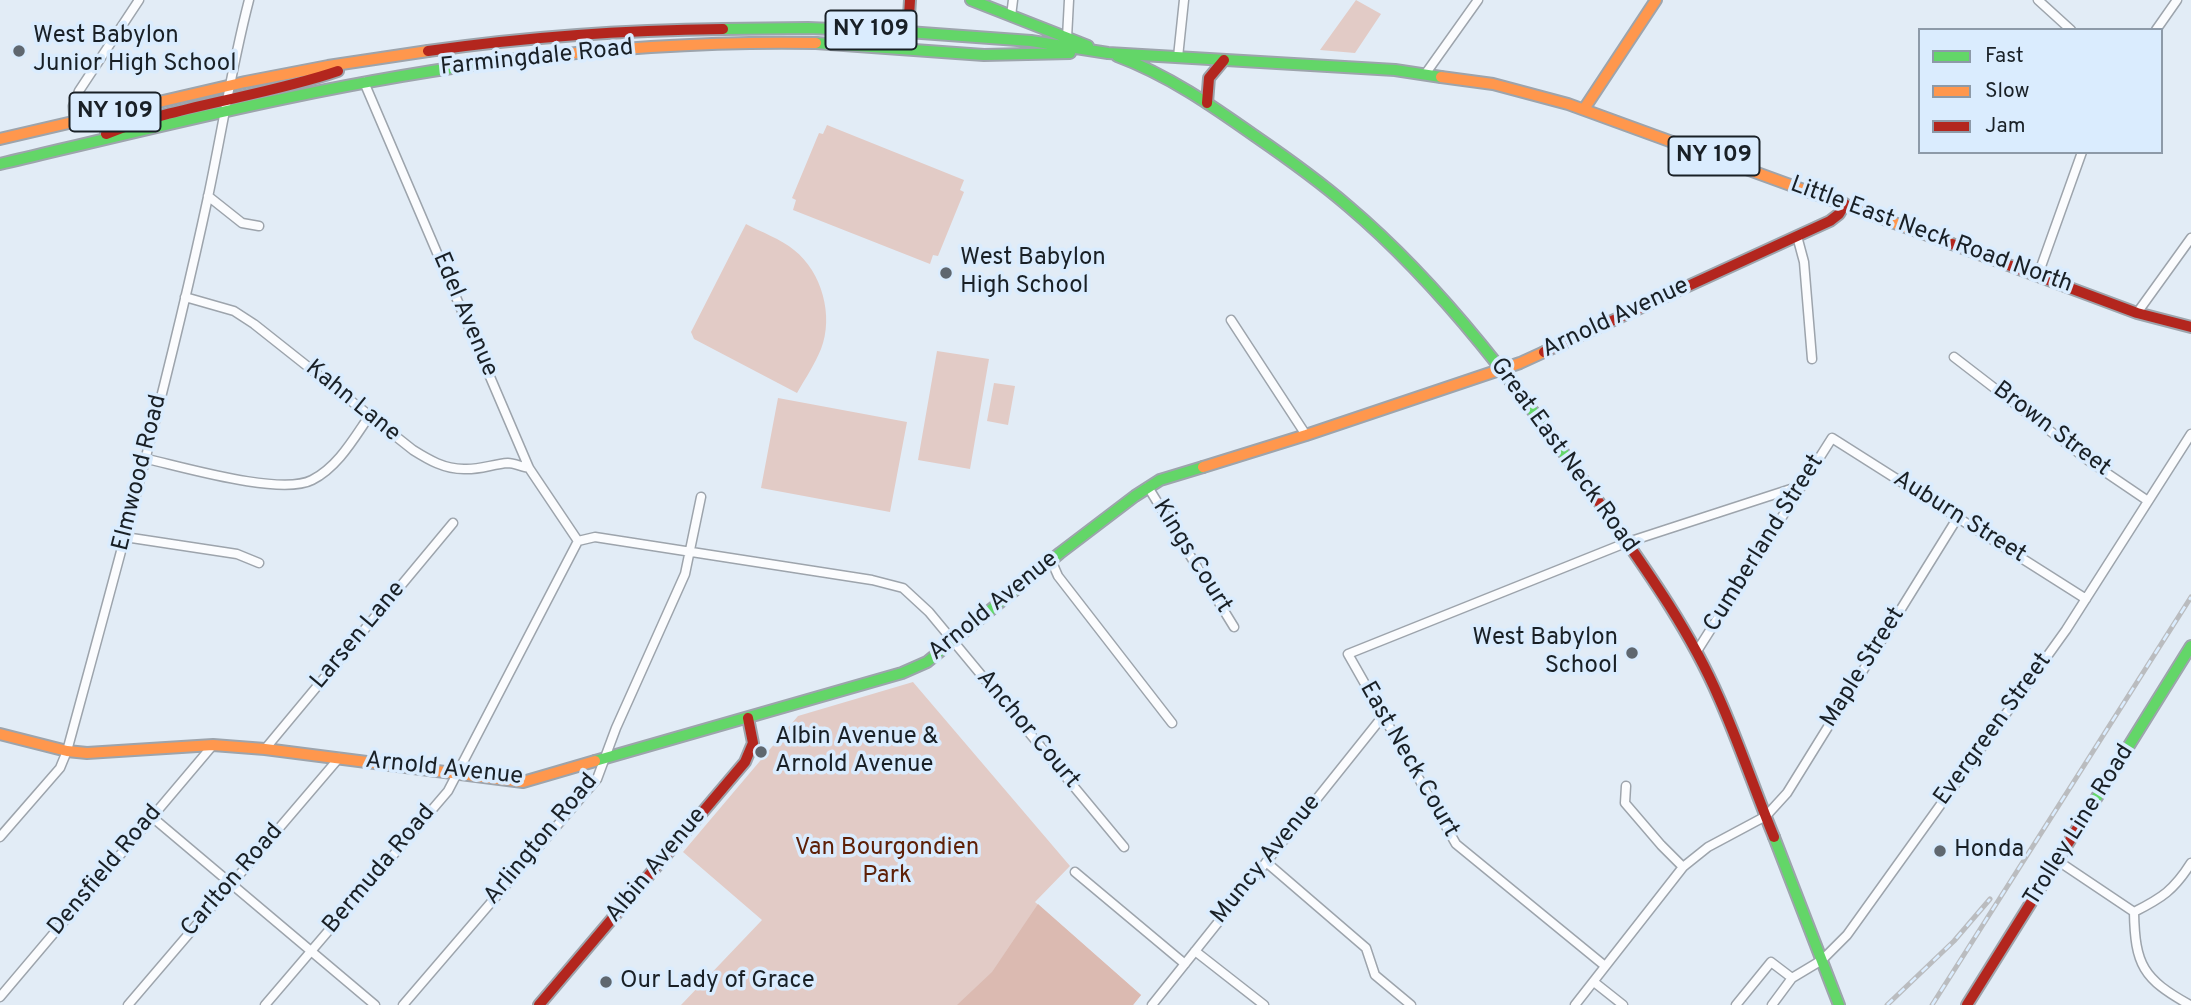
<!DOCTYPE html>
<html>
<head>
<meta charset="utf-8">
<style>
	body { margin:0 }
	#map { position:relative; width:2191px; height:1005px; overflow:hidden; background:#e2ecf6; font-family:Overpass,sans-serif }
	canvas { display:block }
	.legend { position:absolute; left:1918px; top:28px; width:245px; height:126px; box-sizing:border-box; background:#daecfe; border:2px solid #8d9aa8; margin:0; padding:9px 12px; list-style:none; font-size:21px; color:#192026 }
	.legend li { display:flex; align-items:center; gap:14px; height:35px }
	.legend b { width:35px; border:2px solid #8d9aa8 }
</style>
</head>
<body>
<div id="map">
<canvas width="2191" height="1005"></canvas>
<ul class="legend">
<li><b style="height:9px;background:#63d668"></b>Fast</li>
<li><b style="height:9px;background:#ff974d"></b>Slow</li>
<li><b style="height:9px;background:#b3261e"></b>Jam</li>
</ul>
</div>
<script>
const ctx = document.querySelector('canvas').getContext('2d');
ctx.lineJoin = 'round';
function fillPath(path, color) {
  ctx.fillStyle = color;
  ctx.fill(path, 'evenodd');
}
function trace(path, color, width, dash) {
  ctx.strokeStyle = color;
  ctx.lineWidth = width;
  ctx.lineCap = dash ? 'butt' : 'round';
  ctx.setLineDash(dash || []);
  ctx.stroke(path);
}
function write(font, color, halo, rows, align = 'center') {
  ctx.font = font + ' Overpass,sans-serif';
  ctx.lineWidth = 7;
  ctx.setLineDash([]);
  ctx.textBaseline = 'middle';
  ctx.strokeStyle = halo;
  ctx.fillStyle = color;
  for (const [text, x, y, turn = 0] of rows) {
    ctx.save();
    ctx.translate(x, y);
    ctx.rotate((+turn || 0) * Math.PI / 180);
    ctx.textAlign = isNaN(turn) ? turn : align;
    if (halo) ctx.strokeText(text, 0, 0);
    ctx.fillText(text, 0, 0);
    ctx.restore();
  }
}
fillPath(new Path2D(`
	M1356,0l25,14 -26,39 -35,-3z
	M827,125l137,55 -4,10 4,2 -26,64 -5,-1 -3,9 -137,-54 3,-10 -4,-2 27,-65 4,1z
	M746,224c15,8 35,15 48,26 28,22 40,66 27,99 -6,15 -16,30 -24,44l-103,-54 -3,-7z
	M937,351l52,8 -19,110 -52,-9z
	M994,383l21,3 -7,39 -21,-4z
	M778,398l129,24 -17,90 -129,-24z
	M913,682l157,184 -35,36 106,93 -8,10h-452l81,-85 -79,-68 115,-136z`), '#e2cbc6');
fillPath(new Path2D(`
	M1038,904l103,91 -8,10h-176l35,-33z`), '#dbbab1');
const street = new Path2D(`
	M2038,0l33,30
	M1011,16l2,-16
	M2156,30l21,-30
	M1067,38l2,-38
	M1178,57l6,-57
	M1426,73l52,-73
	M364,82l165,386 49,73
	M74,122l-1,-16 6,-15 60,-91
	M208,196l34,27 17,3
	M1797,236l7,26 8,97
	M2038,275l44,-123
	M185,297l49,14 20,13 159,126c16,10 31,19 51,19 15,1 29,-5 44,-6 6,0 14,4 21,5
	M2137,313l54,-75
	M1231,320l75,115
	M1954,357l135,104 59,40
	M147,459c36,8 134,37 165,21 26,-13 42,-42 58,-65
	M1148,487l86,140
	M125,537l112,17 22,9
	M578,541l17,-4 277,43 31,8 26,24 195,235
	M1051,560l7,16 114,147
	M1697,651l135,-213 254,161
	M265,749l188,-226
	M1626,786l-1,17 36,42 22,22
	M152,817l223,188
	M0,837l60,-69 7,-17c50,-184 101,-368 141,-554 14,-66 24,-132 41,-197
	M2058,861l76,51
	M1266,862l100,86 9,27 36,30
	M1075,872l110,92
	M2134,912c1,53 9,67 56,93
	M2134,912c28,-14 40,-22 57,-49
	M1195,951l69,54
	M1605,966l-149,-122 -108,-190 280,-112 172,-56
	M1594,982l29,23
	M0,997l213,-252
	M128,1005l211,-247
	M265,1005l183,-214 130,-250
	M403,1005l194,-226 19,-51 69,-154 16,-77
	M1152,1005l231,-289
	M1575,1005l108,-138 25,-20 58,-31 21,-23 171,-276
	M1736,1005l35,-43 21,16
	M1772,1005l20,-27 30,-18 25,-25 219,-305 125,-196`);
const fast = new Path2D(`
	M971,0l117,46
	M723,29l85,-1 100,4 123,9 77,12 287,17 46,7
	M816,43l168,12 86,-2
	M1117,56c51,19 94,49 138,80 32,22 64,45 93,70 98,83 174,188 248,292
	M0,164c169,-40 338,-83 510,-104
	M595,761l307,-88 25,-11 133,-109 75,-57 25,-16 43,-13
	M2092,805l99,-159
	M1774,837l65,168`);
const slow = new Path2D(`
	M510,60c101,-12 204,-19 306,-17
	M1441,77l52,7 75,20 384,140
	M1584,109l72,-109
	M0,139l245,-57 83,-16 100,-15
	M1203,467l103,-32 214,-72 24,-11
	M0,734l67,17 20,2 126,-8 52,4 258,33 72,-21`);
const jam = new Path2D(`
	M908,32l2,-32
	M428,51c98,-14 197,-21 295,-22
	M1207,103l2,-25 15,-18
	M106,134c75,-30 156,-37 232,-63
	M1952,244l185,69 54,14
	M1544,352l286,-131 9,-7 6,-10
	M1596,498c44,63 92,128 123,200 20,45 36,93 55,139
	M539,1005l206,-243 8,-19 -5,-25
	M1967,1005l125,-200`);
trace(street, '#9da4ac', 11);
trace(fast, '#9da4ac', 14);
trace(slow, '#9da4ac', 14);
trace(jam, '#9da4ac', 14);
trace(street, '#fbfcfe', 8);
trace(fast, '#63d668', 10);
trace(slow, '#ff974d', 10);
trace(jam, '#b3261e', 10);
const rail = new Path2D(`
	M1887,1005l67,-64 36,-42
	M1932,1005l259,-408`);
trace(rail, '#babcbf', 5);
trace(rail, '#daecfe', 2.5, [8]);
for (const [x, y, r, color] of [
	[19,51,7,"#5f676f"],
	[946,273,7,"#5f676f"],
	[1632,653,7,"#5f676f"],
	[761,752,7,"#5f676f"],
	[1940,851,7,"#5f676f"],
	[606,982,7,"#5f676f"]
]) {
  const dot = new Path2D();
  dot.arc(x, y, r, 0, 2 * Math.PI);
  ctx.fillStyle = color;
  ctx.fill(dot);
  trace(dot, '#daecfe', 2.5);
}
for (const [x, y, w] of [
	[871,30,91],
	[115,112,91],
	[1714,156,91]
]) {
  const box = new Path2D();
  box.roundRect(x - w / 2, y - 19.5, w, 39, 5);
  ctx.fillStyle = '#daecfe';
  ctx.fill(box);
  trace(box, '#192026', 2);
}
write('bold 23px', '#192026', null, [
	["NY 109",871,30],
	["NY 109",115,112],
	["NY 109",1714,156]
]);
write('24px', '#192026', '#daecfe', [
	["West Babylon",33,37],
	["Junior High School",33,65],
	["West Babylon",960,259],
	["High School",960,287],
	["West Babylon",1618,639,"right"],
	["School",1618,667,"right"],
	["Albin Avenue &",775,738],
	["Arnold Avenue",775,766],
	["Honda",1954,851],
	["Our Lady of Grace",620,982]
], 'left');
write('24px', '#192026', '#daecfe', [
	["Farmingdale Road",537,59,-6],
	["Little East Neck Road North",1931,236,20],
	["Edel Avenue",464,315,67],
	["Arnold Avenue",1616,319,-25],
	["Kahn Lane",352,402,39],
	["Brown Street",2051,430,37],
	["Great East Neck Road",1563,456,54],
	["Elmwood Road",141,473,-76],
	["Auburn Street",1959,518,32],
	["Cumberland Street",1765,544,-58],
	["Kings Court",1191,557,58],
	["Arnold Avenue",994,607,-39],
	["Larsen Lane",359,636,-50],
	["Maple Street",1864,668,-58],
	["Anchor Court",1027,730,50],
	["Evergreen Street",1994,730,-54],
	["East Neck Court",1408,760,60],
	["Arnold Avenue",444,770,6],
	["Trolley Line Road",2080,826,-58],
	["Arlington Road",542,840,-50],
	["Muncy Avenue",1267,860,-51],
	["Albin Avenue",657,866,-50],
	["Bermuda Road",380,870,-50],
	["Densfield Road",106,871,-50],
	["Carlton Road",233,881,-49]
]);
write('24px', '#5e2007', '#daecfe', [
	["Van Bourgondien",887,849],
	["Park",887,877]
]);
</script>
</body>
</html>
